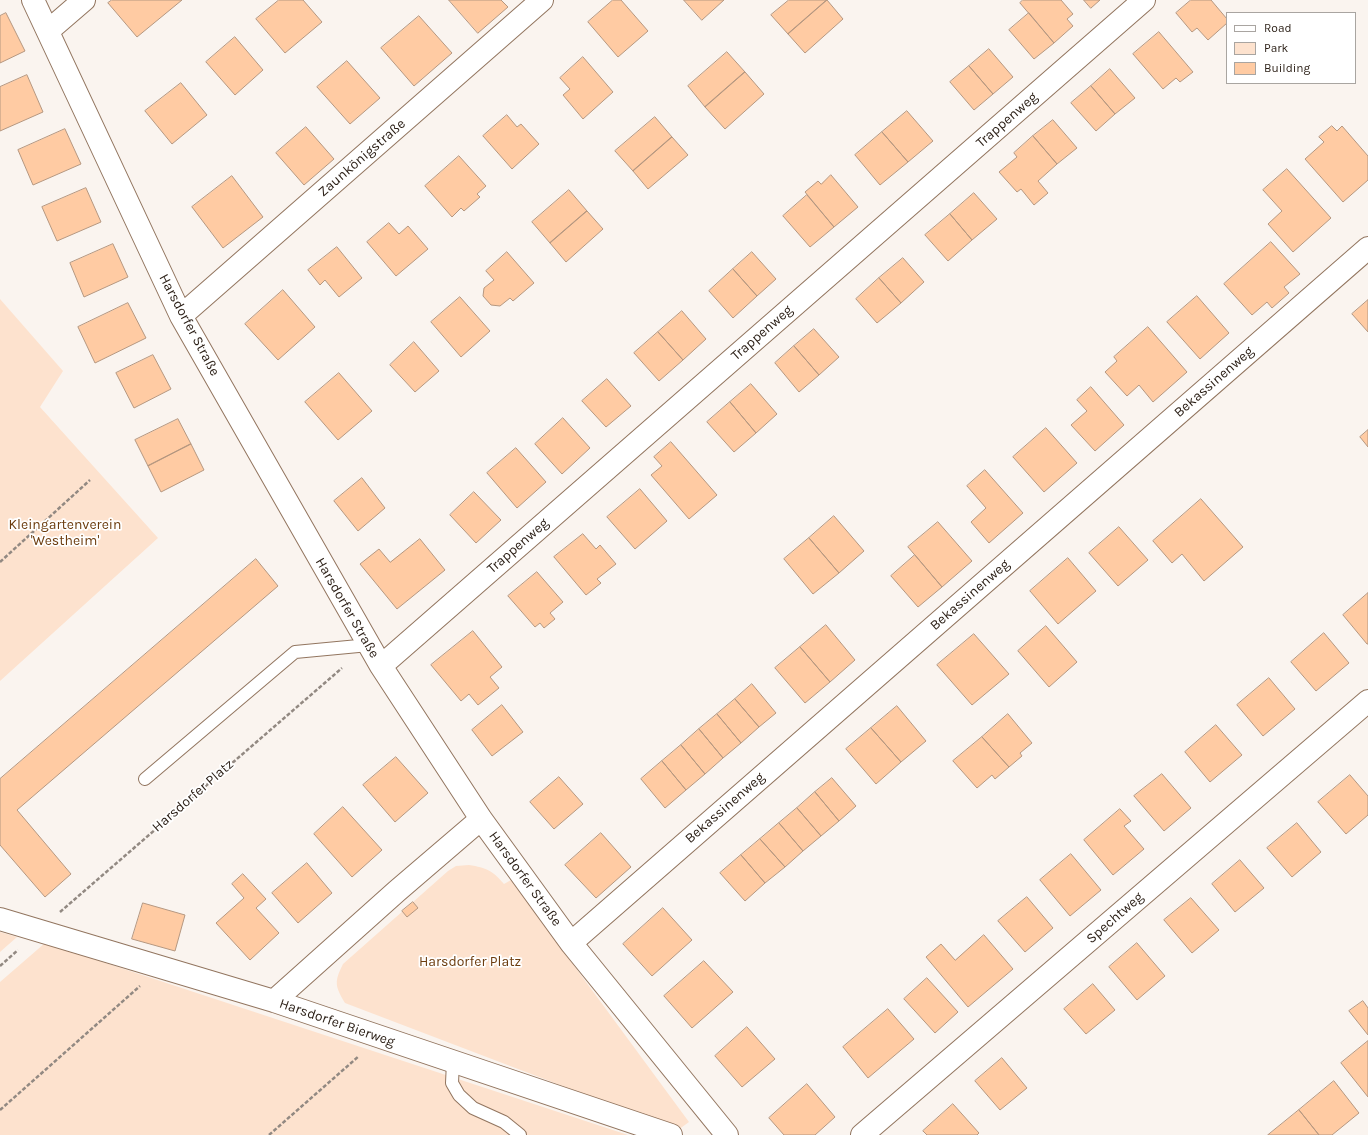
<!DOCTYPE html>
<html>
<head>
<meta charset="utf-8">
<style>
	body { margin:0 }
	#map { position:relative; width:1368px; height:1135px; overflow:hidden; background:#faf4ef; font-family:Karla,sans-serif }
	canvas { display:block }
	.legend { position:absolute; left:1226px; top:12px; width:130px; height:72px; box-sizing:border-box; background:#fff; border:1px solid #a9a5a1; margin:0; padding:5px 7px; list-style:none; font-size:12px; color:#291d14 }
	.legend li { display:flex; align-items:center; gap:8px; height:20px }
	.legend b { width:20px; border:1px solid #a9a5a1 }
</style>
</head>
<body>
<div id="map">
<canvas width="1368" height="1135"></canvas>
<ul class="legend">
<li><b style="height:5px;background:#fff"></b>Road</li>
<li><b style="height:11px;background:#fde2ce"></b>Park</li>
<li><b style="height:11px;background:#ffcba3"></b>Building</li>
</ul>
</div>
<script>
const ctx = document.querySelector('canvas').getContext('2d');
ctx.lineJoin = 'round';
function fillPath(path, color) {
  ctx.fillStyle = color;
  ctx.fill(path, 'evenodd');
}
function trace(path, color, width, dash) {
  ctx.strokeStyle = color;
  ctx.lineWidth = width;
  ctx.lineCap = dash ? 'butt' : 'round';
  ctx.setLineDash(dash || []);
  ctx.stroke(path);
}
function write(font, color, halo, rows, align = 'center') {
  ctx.font = font + ' Karla,sans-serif';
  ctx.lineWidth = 3.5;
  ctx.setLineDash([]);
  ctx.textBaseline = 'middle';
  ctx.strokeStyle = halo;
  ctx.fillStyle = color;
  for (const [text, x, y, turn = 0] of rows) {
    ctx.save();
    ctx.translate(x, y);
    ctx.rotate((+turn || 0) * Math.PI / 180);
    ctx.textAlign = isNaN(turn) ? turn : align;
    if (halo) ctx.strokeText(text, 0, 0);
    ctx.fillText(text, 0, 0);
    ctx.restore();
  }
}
fillPath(new Path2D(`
	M0,299l63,72 -23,36 118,131 -158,143z
	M469,865c18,3 23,5 35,19l7,-4 178,242 -11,8 -333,-127c-10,-17 -11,-21 -2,-39l105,-93 8,-5z
	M0,932l17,5 -17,15z
	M45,943l583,192h-628v-153z`), '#fde2ce');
const building = new Path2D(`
	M112,0h70l-45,37 -29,-34z
	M279,0h24l19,22 -37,31 -29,-34z
	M449,0h52l7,7 -30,26z
	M613,0h8l27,31 -30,26 -30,-35z
	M684,0h40l-22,20z
	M789,0h38l-39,34 -17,-19z
	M827,0l16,19 -38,34 -17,-19z
	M1023,0h38l12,14 -6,5 6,7 -19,17 -34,-40z
	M1084,0h16l-9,8z
	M1191,0h20l16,19v4l-19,17 -11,-12 -5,4 -16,-19z
	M6,13l19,38 -25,12v-47z
	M1029,13l25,30 -20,16 -25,-29z
	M419,16l33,37 -38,33 -33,-38z
	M1159,32l34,40 -13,10 -4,-4 -13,11 -30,-35z
	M235,37l28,33 -28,25 -29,-33z
	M989,49l24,28 -20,17 -24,-28z
	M727,52l18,20 -40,35 -17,-21z
	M583,57l30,35 -30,27 -20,-24 7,-6 -10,-11z
	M347,61l33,37 -30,26 -33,-37z
	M969,66l24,28 -19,16 -24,-28z
	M1110,69l25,29 -20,16 -24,-28z
	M745,72l19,22 -39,35 -20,-22z
	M27,75l16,37 -43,19v-44z
	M181,83l26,32 -35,29 -27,-33z
	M1091,86l24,28 -19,17 -25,-28z
	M907,111l26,30 -25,21 -26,-30z
	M507,115l10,12 4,-3 18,20 -27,25 -29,-33z
	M655,117l17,20 -39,34 -18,-20z
	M1053,120l24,28 -20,16 -24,-28z
	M1332,126l5,5 5,-5 26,30v24l-25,22 -38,-43 19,-17 -5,-5z
	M306,127l28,32 -30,26 -28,-32z
	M65,129l16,35 -48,21 -15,-35z
	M882,132l26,30 -28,23 -25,-30z
	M1033,136l24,28 -19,17 10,12 -14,12 -13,-16 -4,3 -18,-20 18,-15 -3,-4z
	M672,137l16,18 -40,34 -15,-18z
	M459,156l27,30 -9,8 3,3 -16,14 -3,-3 -9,9 -27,-31z
	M1287,169l44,49 -38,34 -25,-28 14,-13 -19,-21z
	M831,175l27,32 -24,20 -29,-35 13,-11 3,3z
	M232,176l31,41 -40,31 -31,-41z
	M86,188l15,34 -44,19 -15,-34z
	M569,190l18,21 -37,32 -18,-21z
	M974,193l23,26 -25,21 -22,-26z
	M807,195l27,32 -24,20 -27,-31z
	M587,211l16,18 -37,33 -16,-19z
	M950,214l22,26 -24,21 -23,-26z
	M389,223l10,11 9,-8 20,23 -32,27 -29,-34z
	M1271,242l29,32 -16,13 5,6 -17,15 -5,-6 -15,13 -28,-31z
	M113,244l15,33 -44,20 -14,-34z
	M337,247l25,31 -23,19 -14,-17 -5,5 -12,-15z
	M507,252l27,31 -21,18 -3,-3 -10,8 -9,-1 -8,-9 1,-8 10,-8 -8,-9z
	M752,252l24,27 -19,17 -24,-27z
	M903,258l21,24 -23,21 -22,-25z
	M733,269l24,27 -24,22 -24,-27z
	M879,278l22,25 -24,20 -21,-24z
	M283,290l32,37 -37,33 -33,-36z
	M1197,296l32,37 -29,26 -33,-37z
	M460,297l30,34 -29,26 -30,-35z
	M1368,300v32l-16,-18z
	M128,303l18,35 -51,25 -17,-36z
	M682,311l24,28 -23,21 -25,-28z
	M1148,327l39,45 -34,30 -14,-17 -12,11 -22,-24 12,-11 -3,-4z
	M814,329l25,28 -20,18 -25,-29z
	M658,332l25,28 -24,21 -25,-28z
	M414,342l25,29 -24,21 -25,-27z
	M794,346l25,29 -20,17 -24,-29z
	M153,355l18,34 -37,19 -18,-35z
	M339,373l33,38 -34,29 -33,-38z
	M607,379l24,27 -25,21 -24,-26z
	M751,384l26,30 -21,19 -26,-31z
	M1091,387l33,38 -29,26 -24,-26 16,-14 -10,-11z
	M730,402l26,31 -22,19 -27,-30z
	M563,418l27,30 -28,26 -27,-30z
	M178,419l13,25 -43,22 -13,-26z
	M1046,428l31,35 -33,29 -31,-35z
	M1368,430v17l-8,-10z
	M671,442l46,53 -28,24 -38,-44 11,-9 -8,-9z
	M191,444l13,26 -43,22 -13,-26z
	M516,448l30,34 -29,26 -30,-35z
	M985,470l38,43 -34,30 -18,-21 15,-14 -19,-22z
	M362,478l23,30 -27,23 -24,-30z
	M640,489l27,32 -32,28 -28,-32z
	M474,492l27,28 -25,23 -26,-28z
	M1201,499l42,48 -39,34 -22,-27 -10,9 -19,-22z
	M834,516l30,35 -25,22 -30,-35z
	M938,522l34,39 -30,26 -34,-40z
	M1119,527l29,33 -30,26 -29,-33z
	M583,534l13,15 4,-4 16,19 -19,15 4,4 -15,12 -32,-38z
	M809,538l30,35 -26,21 -29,-35z
	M420,539l25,31 -48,39 -37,-45 19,-15 11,13z
	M915,555l27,32 -24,20 -27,-31z
	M1068,558l28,33 -38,33 -28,-33z
	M256,559l22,27 -261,224 54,64 -26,23 -45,-52v-66z
	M537,572l26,30 -13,11 5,6 -11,9 -4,-5 -5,4 -27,-31z
	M1368,593v51h-1l-24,-29z
	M826,625l29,35 -25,22 -30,-35z
	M1046,626l31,36 -28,25 -31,-36z
	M473,631l29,36 -12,10 9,11 -21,17 -9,-11 -8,7 -30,-36z
	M1324,633l25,30 -33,28 -25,-29z
	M974,634l35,40 -37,31 -35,-40z
	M800,647l30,35 -25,21 -30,-35z
	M1269,678l26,31 -32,27 -26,-31z
	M752,684l24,29 -17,14 -24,-28z
	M735,699l24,28 -18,16 -24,-29z
	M502,705l21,27 -31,24 -20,-26z
	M897,706l29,35 -25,21 -30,-34z
	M717,714l24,29 -18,15 -24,-29z
	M1008,714l24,29 -12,10 2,3 -13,11 -27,-30z
	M1216,725l26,30 -32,27 -25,-30z
	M871,728l30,34 -25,22 -30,-35z
	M699,729l24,29 -18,16 -24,-29z
	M982,737l27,30 -14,12 -3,-4 -15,13 -24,-27z
	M681,745l24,29 -19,16 -24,-29z
	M396,757l32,36 -33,29 -32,-37z
	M662,761l24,29 -21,18 -24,-29z
	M1162,774l29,34 -27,23 -30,-35z
	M1350,775l18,21v19l-22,19 -28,-32z
	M559,777l24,27 -29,25 -24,-27z
	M832,778l24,28 -17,15 -24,-29z
	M815,792l24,29 -18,15 -24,-28z
	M343,807l39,43 -30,27 -38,-43z
	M797,808l24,28 -18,15 -24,-28z
	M1120,809l11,12 -7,5 20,23 -31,26 -29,-35z
	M779,823l24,28 -18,16 -25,-28z
	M1297,823l24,29 -29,25 -25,-29z
	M601,833l30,34 -35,31 -31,-33z
	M760,839l25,28 -20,16 -24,-28z
	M1071,854l30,36 -31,26 -30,-36z
	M741,855l24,28 -20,18 -25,-28z
	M1240,860l24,28 -29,24 -23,-28z
	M307,863l25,30 -34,30 -26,-30z
	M243,874l23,25 -10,9 23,25 -29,27 -34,-37 28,-25 -12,-14z
	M1027,897l26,31 -28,24 -27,-31z
	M1191,898l28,32 -27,23 -28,-33z
	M413,902l5,6 -11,9 -5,-6z
	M143,903l42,12 -10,36 -43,-12z
	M663,908l29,32 -40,36 -29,-32z
	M984,935l29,34 -45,38 -42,-50 15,-13 14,16z
	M1137,943l28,33 -28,24 -28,-33z
	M704,961l29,31 -41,36 -28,-32z
	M927,978l31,34 -23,21 -31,-34z
	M1093,984l22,26 -29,24 -22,-25z
	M1363,1001l5,7v27l-19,-24z
	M888,1009l26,30 -46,39 -25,-31z
	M747,1027l28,32 -33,28 -27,-31z
	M1368,1041v56l-27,-34z
	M1002,1058l25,30 -27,22 -25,-29z
	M1334,1081l25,32 -27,22h-13l-20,-25z
	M807,1084l28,33 -20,18h-31l-15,-17z
	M953,1104l26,29 -2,2h-50l-4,-4z
	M1299,1110l20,25h-51z`);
fillPath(building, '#ffcba3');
trace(building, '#b59780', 1);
const service = new Path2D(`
	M145,779l150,-127 74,-7
	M453,1062l-1,21 7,12 14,13 31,14 16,13`);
const minor = new Path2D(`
	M33,0l148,316 200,350 100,153 90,124 156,192
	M48,31l36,-31
	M181,316l361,-316
	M381,666l763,-666
	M0,919l274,82 397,134
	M571,943l797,-695
	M274,1001l123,-110 84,-72
	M862,1135l506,-434`);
trace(service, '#92755f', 14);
trace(minor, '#92755f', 24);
trace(new Path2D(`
	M0,562l90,-82
	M60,912l282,-244
	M0,966l18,-16
	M0,1110l140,-124
	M269,1135l90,-79`), '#928982', 2.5, [4, 2]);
trace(service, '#fff', 12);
trace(minor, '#fff', 22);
write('14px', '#291d14', '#fff', [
	["Trappenweg",1007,120,-41],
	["Zaunkönigstraße",362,158,-41],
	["Harsdorfer Straße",189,325,62],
	["Trappenweg",762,333,-41],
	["Bekassinenweg",1214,382,-41],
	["Trappenweg",518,546,-41],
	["Bekassinenweg",970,595,-41],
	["Harsdorfer Straße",347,608,60],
	["Harsdorfer Platz",193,796,-41],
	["Bekassinenweg",725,808,-41],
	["Harsdorfer Straße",525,879,54],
	["Spechtweg",1115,918,-41],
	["Harsdorfer Bierweg",337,1023,19]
]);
write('14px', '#6c3c0e', '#fff', [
	["Kleingartenverein",65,525],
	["'Westheim'",65,541],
	["Harsdorfer Platz",470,962]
]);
</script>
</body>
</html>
